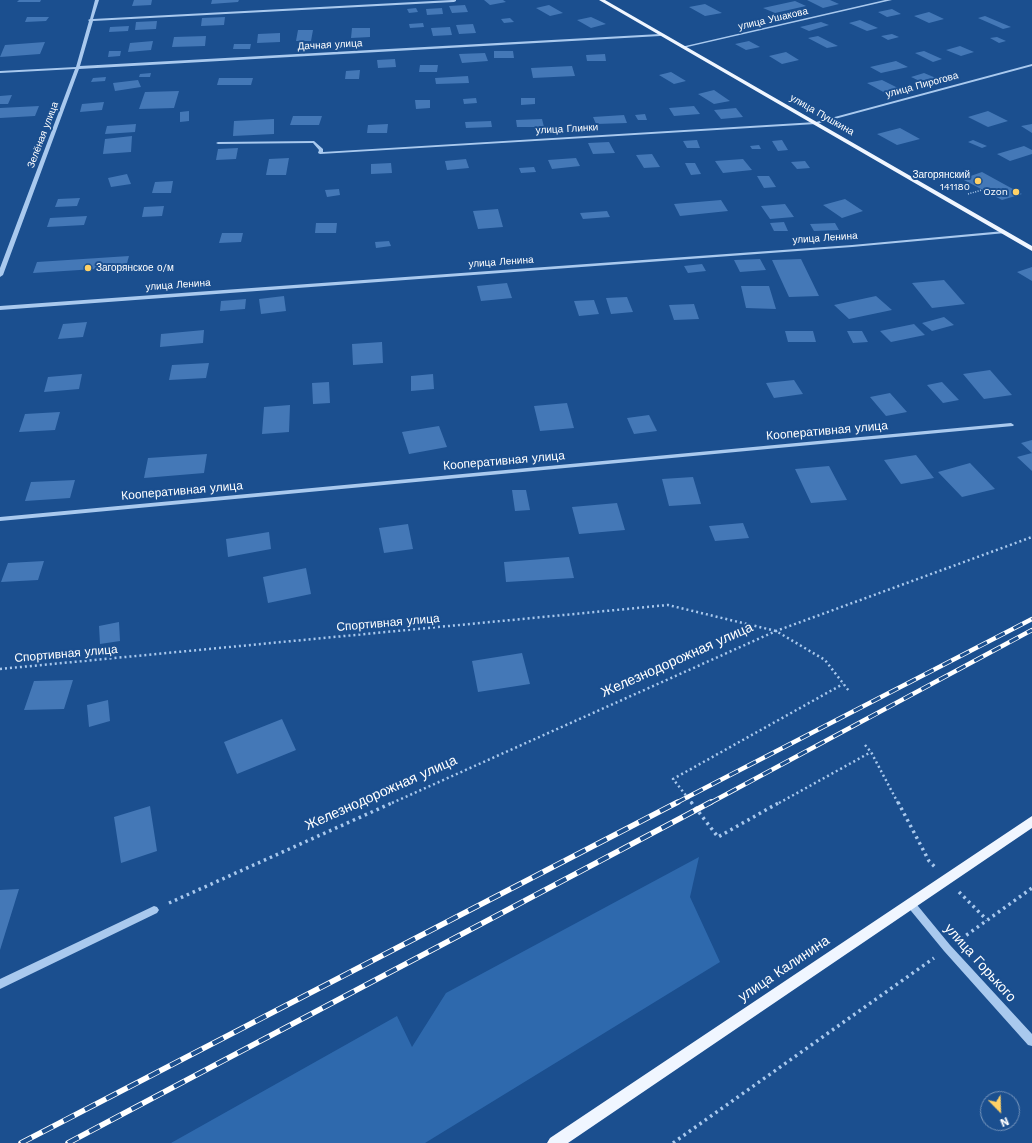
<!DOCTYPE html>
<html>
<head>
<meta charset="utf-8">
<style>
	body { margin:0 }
	#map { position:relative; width:1032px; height:1143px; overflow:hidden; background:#1b4f8f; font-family:"Work Sans",sans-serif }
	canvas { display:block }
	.north { position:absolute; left:980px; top:1091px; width:40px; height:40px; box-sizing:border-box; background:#1b4f8f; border:1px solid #7695bc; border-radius:50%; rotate:157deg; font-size:11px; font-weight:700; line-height:16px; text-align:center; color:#fff }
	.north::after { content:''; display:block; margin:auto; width:14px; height:18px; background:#ffd166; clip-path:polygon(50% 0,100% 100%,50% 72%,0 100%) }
</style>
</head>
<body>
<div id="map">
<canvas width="1032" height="1143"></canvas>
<div class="north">N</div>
</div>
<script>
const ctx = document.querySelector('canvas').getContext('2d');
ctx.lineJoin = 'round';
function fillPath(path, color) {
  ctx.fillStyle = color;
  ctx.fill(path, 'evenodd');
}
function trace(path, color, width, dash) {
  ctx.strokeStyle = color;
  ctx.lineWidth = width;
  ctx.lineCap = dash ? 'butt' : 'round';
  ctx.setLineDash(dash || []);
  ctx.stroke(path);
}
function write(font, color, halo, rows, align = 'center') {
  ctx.font = font + ' "Work Sans",sans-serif';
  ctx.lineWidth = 4;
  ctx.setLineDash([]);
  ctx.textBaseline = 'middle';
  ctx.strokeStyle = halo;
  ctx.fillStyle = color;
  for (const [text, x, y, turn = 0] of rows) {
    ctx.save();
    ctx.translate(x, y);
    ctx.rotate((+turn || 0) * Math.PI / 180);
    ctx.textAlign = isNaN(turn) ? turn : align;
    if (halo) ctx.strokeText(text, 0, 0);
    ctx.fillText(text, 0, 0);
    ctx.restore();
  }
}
fillPath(new Path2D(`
	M699,857l-9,40 30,65 -295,181h-254l226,-127 15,31 34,-54z`), '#2e69ad');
fillPath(new Path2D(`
	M19,0h22l-1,2h-23z
	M134,0h18l-1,5 -19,1z
	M212,0h27l-1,2 -27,2z
	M484,0h19l3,2 -16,3z
	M807,0h23l9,4 -16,4z
	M795,1l11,5 -31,7 -12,-5z
	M705,4l17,9 -17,3 -16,-9z
	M465,5l3,7 -16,1 -3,-7z
	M549,5l14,8 -13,3 -14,-8z
	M416,8l2,4 -9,1 -2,-4z
	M442,8l1,6 -16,1 -1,-6z
	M892,9l9,5 -14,3 -9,-5z
	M929,12l15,7 -15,4 -15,-7z
	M985,16l26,11 -8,2 -25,-11z
	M27,17h22l-3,4 -21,1z
	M225,17l-1,8 -23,1 1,-8z
	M591,17l15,7 -15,4 -14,-8z
	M510,18l4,4 -10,1 -3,-4z
	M860,20l18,8 -11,3 -18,-8z
	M157,21l-1,8 -21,1 1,-8z
	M821,22l8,3 -20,6 -9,-4z
	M423,23l1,4 -14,1 -1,-4z
	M473,24l3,9 -17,1 -3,-9z
	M129,26l-1,5 -19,1 1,-5z
	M450,27l2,8 -19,1 -2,-8z
	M352,28h18v9l-19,1z
	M298,30h15l-2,11h-15z
	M280,33v9l-23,1 1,-9z
	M892,34l7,3 -11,3 -7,-4z
	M206,36l-1,10 -33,1 2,-10z
	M818,36l20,10 -11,2 -19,-10z
	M997,37l9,4 -7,2 -9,-5z
	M153,41l-2,9 -23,2 2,-9z
	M749,41l11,6 -14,3 -11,-6z
	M45,42l-5,12 -40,3 5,-12z
	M234,44h17l-1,5h-17z
	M960,46l14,6 -13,4 -15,-6z
	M109,51h12l-1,5 -12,1z
	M494,51h19l1,7h-20z
	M924,51l18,8 -9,3 -18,-9z
	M786,52l13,8 -17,4 -13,-8z
	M485,53l3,8 -26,2 -3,-9z
	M605,54l1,7h-19l-1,-6z
	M395,59l1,8 -18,1 -1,-8z
	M896,61l12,6 -27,6 -11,-6z
	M420,65h18l-1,7h-18z
	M572,66l3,10 -42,2 -2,-10z
	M360,70l-1,9h-14l1,-8z
	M671,72l15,9 -12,3 -15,-9z
	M151,73l-1,4h-11l1,-3z
	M924,73l12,5 -14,4 -11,-5z
	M468,76l1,7 -33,1 -1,-6z
	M106,77l-1,4 -14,1 2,-4z
	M219,78h34l-2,7h-34z
	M138,80l3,7 -26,4 -2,-8z
	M882,80l20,10 -15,4 -20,-11z
	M714,90l16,11 -16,3 -16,-10z
	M179,91l-5,17 -35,1 6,-17z
	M12,95l-4,9h-8v-8z
	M476,98l1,5 -13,1 -1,-5z
	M521,98h14v6l-14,1z
	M415,100h15v8l-14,1z
	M104,102l-2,8 -22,2 2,-8z
	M39,106l-4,10 -35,2v-10z
	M694,106l6,8 -26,2 -5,-8z
	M736,108l7,9 -22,2 -7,-9z
	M189,111v10l-9,1v-10z
	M988,111l20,10 -20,6 -20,-10z
	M645,114l2,6h-9l-3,-5z
	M624,115l3,8 -31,1 -3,-7z
	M293,116h29l-3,9h-29z
	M274,119v15l-41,2 1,-15z
	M542,119l2,8h-27l-1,-7z
	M491,121l1,6 -26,1 -1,-6z
	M136,124l-1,8 -30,2 2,-8z
	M388,124l-1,9h-20l1,-8z
	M1032,124v9l-11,-7z
	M900,128l20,11 -23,6 -20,-11z
	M132,136l-1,16 -28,2 2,-15z
	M697,140l3,8h-13l-4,-7z
	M782,140l6,10 -10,1 -6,-10z
	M973,140l14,6 -5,2 -14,-6z
	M609,142l6,11 -22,1 -5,-11z
	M759,145l2,4h-9l-2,-3z
	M1024,146l8,4v4l-22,7 -13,-7z
	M238,148l-2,11 -20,1 2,-11z
	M652,154l8,13 -16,1 -8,-13z
	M289,158l-3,17h-20l3,-16z
	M576,158l4,8 -28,3 -4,-9z
	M466,159l3,9 -22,2 -2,-9z
	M743,159l9,11 -29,3 -8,-12z
	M805,161l5,7 -13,1 -6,-7z
	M391,163l1,10 -21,1v-10z
	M685,163h10l6,11 -10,1z
	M534,167l2,5 -15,1 -2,-5z
	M982,172l40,22 -20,6 -40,-21z
	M127,174l4,10 -20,3 -3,-9z
	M757,176h12l7,11 -12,1z
	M173,181l-2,12h-19l3,-11z
	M339,189l1,6 -13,2 -2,-7z
	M80,198l-3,8 -22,1 3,-8z
	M845,199l18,12 -21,7 -19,-13z
	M721,200l7,11 -48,5 -6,-12z
	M785,204l9,13 -24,2 -9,-13z
	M164,206l-2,10 -20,1 2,-10z
	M498,209l5,18 -25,2 -5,-18z
	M607,211l3,6 -27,2 -3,-6z
	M87,216l-3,9 -37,2 3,-9z
	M784,222l4,9h-14l-4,-8z
	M316,223h21l-1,10h-21z
	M835,223l4,7 -25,1 -4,-7z
	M222,233h21l-2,9 -22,1z
	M389,241l2,5 -15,2 -1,-6z
	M129,256l-3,11 -93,6 4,-11z
	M760,259l6,11 -26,2 -6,-12z
	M801,259l18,37 -30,1 -17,-37z
	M702,264l4,7 -18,2 -4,-7z
	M1032,267v14l-15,-9z
	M944,280l21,24 -33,4 -20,-25z
	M507,283l5,15 -31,3 -4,-15z
	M741,286h28l7,23 -30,-1z
	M284,296l2,15 -25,3 -2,-15z
	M876,296l16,14 -43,9 -15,-14z
	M627,297l6,15 -22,2 -5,-16z
	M246,299l-1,10 -25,2 1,-10z
	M594,300l5,14 -20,2 -5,-15z
	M694,304l5,15 -25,1 -5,-15z
	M944,317l10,8 -22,6 -10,-8z
	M87,322l-4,15 -25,2 5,-15z
	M914,324l11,11 -34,7 -11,-11z
	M204,330l-1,13 -43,4 1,-13z
	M785,331h28l3,11h-28z
	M847,331h15l6,11 -15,1z
	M382,342l1,21 -30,2 -1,-21z
	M209,363l-3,15 -37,2 3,-15z
	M990,370l22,25 -28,4 -21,-25z
	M82,374l-3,15 -35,3 4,-15z
	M433,374l1,15 -23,2v-15z
	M794,380l9,14 -29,4 -8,-15z
	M329,382l1,21 -17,1 -1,-21z
	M942,382l17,18 -16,3 -16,-18z
	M890,393l17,19 -21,4 -16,-19z
	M567,403l7,25 -34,3 -6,-25z
	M290,405l-1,27 -27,2 2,-27z
	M60,412l-5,18 -36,2 6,-18z
	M649,415l8,16 -23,3 -7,-16z
	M439,426l8,21 -38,7 -7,-22z
	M1032,440v31l-15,-14 15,-4 -11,-10z
	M207,454l-3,19 -60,5 4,-20z
	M916,455l18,23 -33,6 -17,-24z
	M970,463l25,26 -33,8 -24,-25z
	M829,466l18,34 -36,3 -16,-34z
	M693,477l8,27 -32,2 -7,-27z
	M75,480l-5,18 -45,3 6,-19z
	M512,490h14l4,20 -15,1z
	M617,503l8,27 -46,4 -7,-27z
	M743,523l6,15 -34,3 -6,-15z
	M408,524l5,25 -29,4 -5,-25z
	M269,532l2,17 -43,8 -2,-18z
	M569,557l5,21 -68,4 -2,-20z
	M44,561l-6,19 -37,2 7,-19z
	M306,568l5,26 -43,9 -5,-26z
	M119,622l1,19 -20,3 -1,-18z
	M522,653l8,31 -52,8 -6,-31z
	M73,680l-9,29 -40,1 10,-29z
	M108,700l2,21 -21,6 -2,-22z
	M282,719l14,31 -59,24 -13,-32z
	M150,806l7,45 -36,12 -7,-46z
	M19,889l-19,61v-60z`), '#4478b7');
trace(new Path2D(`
	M968,194l14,-4`), '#a9c9ee', 1.5, [1, 1.5]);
trace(new Path2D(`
	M0,669l668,-64 108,26 49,29 24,31
	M865,745l6,7 27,51
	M392,803l384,-172 256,-94
	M692,803l-19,-24 170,-95
	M779,803l92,-51`), '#a9c9ee', 2.5, [2, 3]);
trace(new Path2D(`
	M691,802l27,35 62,-35
	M898,802l31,59 6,6
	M959,892l28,28
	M169,903l225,-101
	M961,939l71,-51
	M673,1143l261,-185`), '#a9c9ee', 3.5, [2.5, 4]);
fillPath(new Path2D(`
	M95,0h4l-6,19 359,-19h4v1l-2,1 -361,19 -13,45 580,-32 2,1 -2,1 -581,33 -76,206 -3,2v-9l75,-199 -75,4v-2l76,-4 13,-46 -1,-1 2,-1z
	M885,0h7l-209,48 -2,-1z
	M1032,64v2l-216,58 -496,30 -2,-1 1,-3 -6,-7 -95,1 -2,-1 2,-1 96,-1 9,8v3l493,-30z
	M1004,231h2v2l-154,14 -852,63v-4l852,-61z
	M1011,423l3,2 -1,1 -1013,95v-4z
	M910,899l3,1 37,45 82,89v12l-4,-1 -84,-94 -37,-45 -2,-3 2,-3z
	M154,906l3,1 2,3 -2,3 -157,76v-10z`), '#a9c9ee');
fillPath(new Path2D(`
	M599,0h6l427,246v5z
	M1032,816v12l-464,315h-21l3,-5z`), '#f0f6ff');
const railFar1 = new Path2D(`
	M676,803l356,-184
	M710,803l322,-173`);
const rail = new Path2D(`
	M21,1143l657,-341
	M68,1143l643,-341`);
trace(railFar1, '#fff', 4.5);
trace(rail, '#fff', 5.5);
trace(railFar1, '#1b4f8f', 3, [10]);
trace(rail, '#1b4f8f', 4, [12]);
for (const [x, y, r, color] of [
	[978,181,4,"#ffd166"],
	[1016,192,4,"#ffd166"],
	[88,268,4,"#ffd166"]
]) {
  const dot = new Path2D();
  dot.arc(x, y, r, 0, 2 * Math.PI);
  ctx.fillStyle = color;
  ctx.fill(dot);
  trace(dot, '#1b4f8f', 1.5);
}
write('10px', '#fff', '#1b4f8f', [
	["улица Ушакова",773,19,-13],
	["Дачная улица",330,45,-3],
	["улица Пирогова",922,85,-15],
	["улица Пушкина",822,115,30],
	["улица Глинки",567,129,-3],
	["Зелёная улица",43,135,-69],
	["улица Ленина",825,238,-4],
	["улица Ленина",501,262,-4],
	["улица Ленина",178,285,-4]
]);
write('10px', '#fff', '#1b4f8f', [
	["Загорянский",970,175],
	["141180",970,187],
	["Ozon",1008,192],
	["Загорянское о/м",96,268,"left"]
], 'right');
write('12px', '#fff', '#1b4f8f', [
	["Кооперативная улица",827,431,-5],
	["Кооперативная улица",504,461,-5],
	["Кооперативная улица",182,491,-5],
	["Спортивная улица",388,623,-5],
	["Спортивная улица",66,654,-5]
]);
write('14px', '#fff', '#1b4f8f', [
	["Железнодорожная улица",677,660,-24],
	["Железнодорожная улица",381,793,-24],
	["улица Горького",980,963,48],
	["улица Калинина",784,969,-34]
]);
</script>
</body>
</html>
